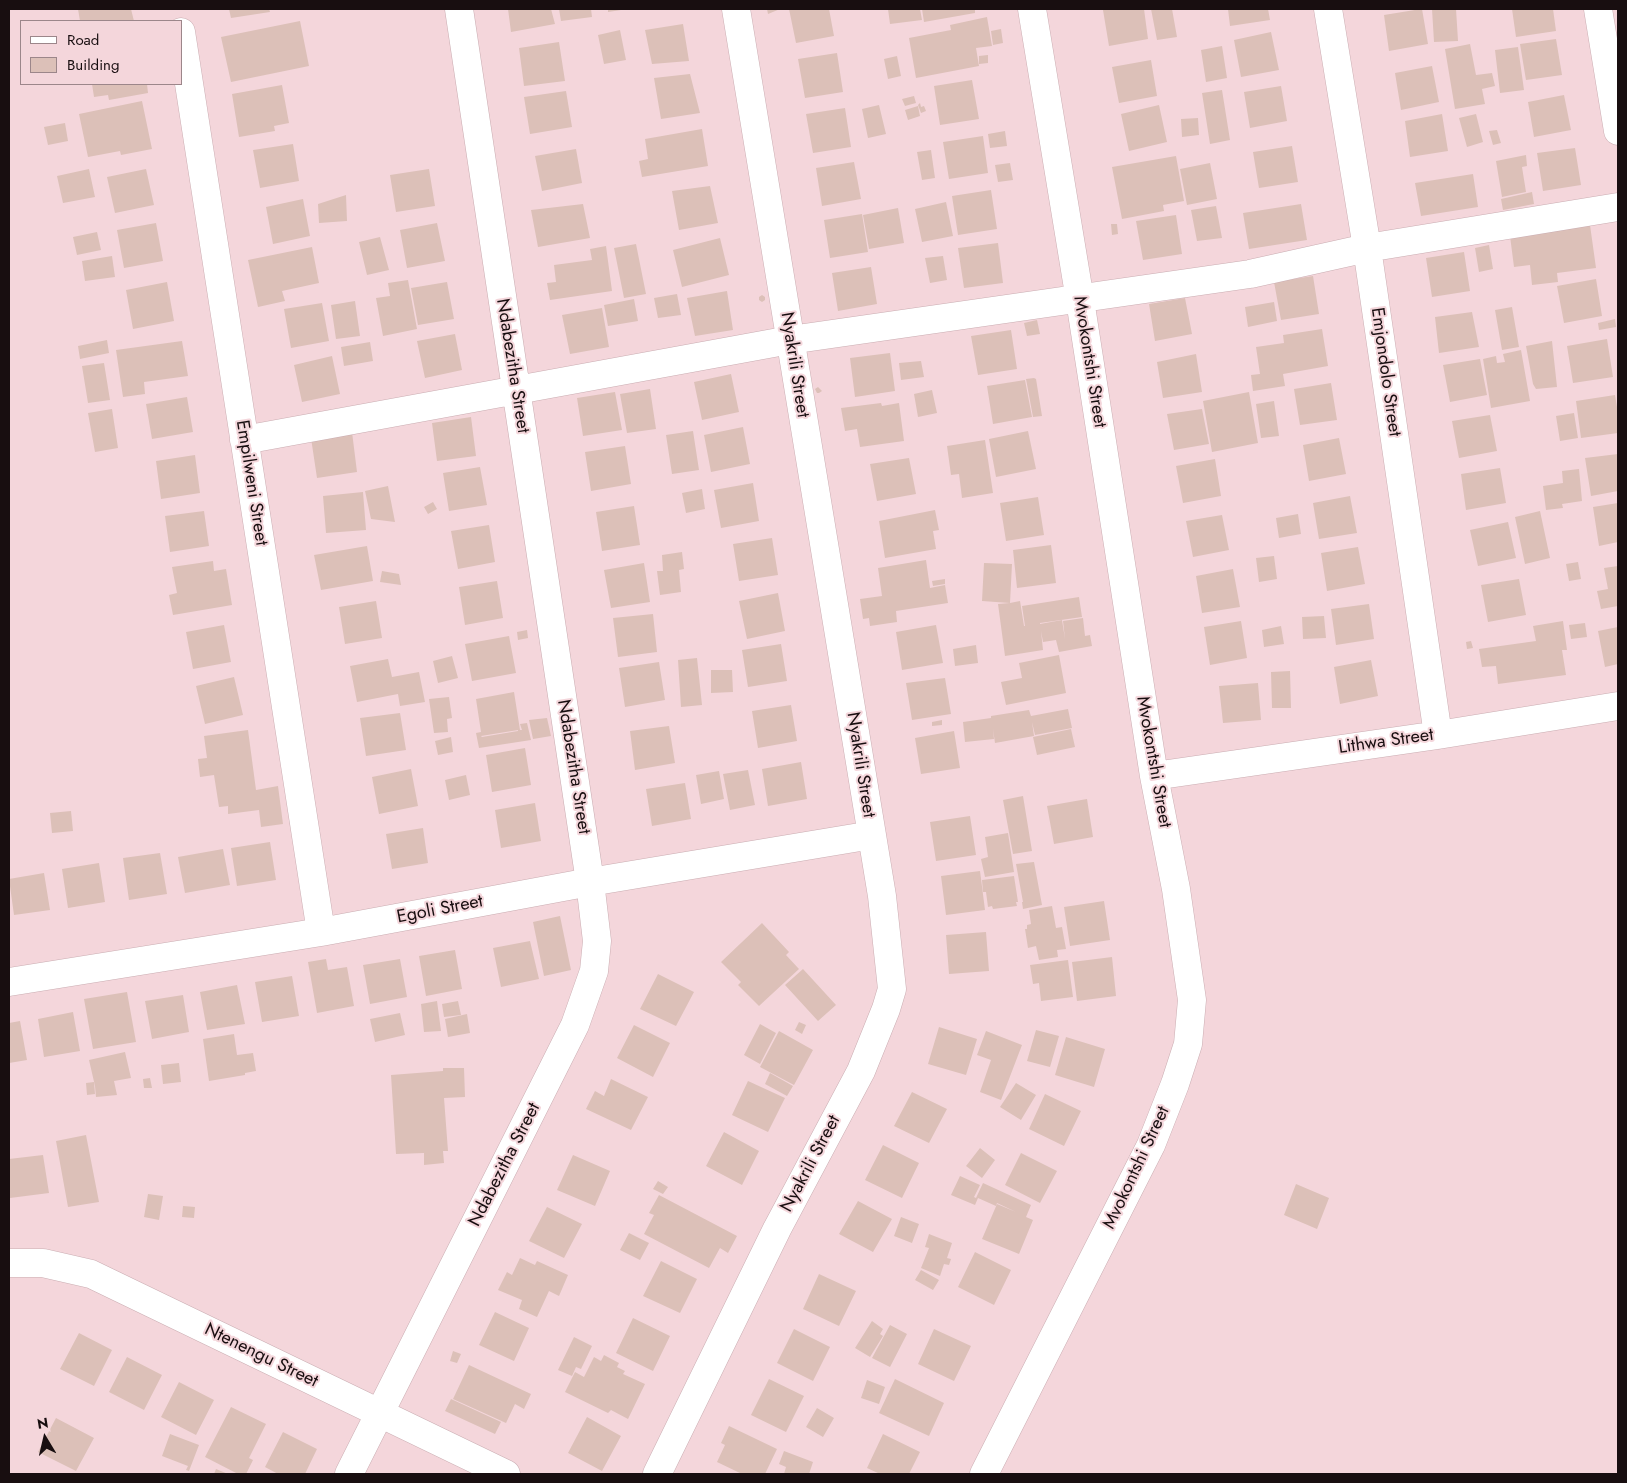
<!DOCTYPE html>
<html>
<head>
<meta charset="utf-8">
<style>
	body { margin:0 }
	#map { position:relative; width:1627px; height:1483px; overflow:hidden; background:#f4d6db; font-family:Jost,sans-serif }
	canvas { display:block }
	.frame { position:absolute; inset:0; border:10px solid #180e10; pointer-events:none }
	.legend { position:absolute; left:20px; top:20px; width:162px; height:65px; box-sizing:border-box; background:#f4d6db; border:1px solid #9c868a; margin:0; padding:6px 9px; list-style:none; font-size:15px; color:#180e10 }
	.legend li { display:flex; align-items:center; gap:10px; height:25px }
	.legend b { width:25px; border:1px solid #9c868a }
	.north { position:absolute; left:20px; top:1413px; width:50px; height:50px; -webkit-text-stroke:4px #f4d6db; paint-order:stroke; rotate:351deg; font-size:14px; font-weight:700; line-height:20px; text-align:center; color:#180e10 }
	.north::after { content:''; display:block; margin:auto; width:18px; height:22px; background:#180e10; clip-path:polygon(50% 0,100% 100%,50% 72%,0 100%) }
</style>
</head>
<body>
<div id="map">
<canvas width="1627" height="1483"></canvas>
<div class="frame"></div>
<ul class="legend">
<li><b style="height:6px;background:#fff"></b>Road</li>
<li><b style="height:14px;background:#dcc0b8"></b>Building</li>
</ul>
<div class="north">N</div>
</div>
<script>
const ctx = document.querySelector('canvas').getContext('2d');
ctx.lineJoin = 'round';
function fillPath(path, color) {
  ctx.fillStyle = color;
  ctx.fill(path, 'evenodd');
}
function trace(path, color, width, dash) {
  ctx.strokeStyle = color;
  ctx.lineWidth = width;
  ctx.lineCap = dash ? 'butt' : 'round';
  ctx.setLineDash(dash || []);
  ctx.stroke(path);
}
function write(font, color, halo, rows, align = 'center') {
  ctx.font = font + ' Jost,sans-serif';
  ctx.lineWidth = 4;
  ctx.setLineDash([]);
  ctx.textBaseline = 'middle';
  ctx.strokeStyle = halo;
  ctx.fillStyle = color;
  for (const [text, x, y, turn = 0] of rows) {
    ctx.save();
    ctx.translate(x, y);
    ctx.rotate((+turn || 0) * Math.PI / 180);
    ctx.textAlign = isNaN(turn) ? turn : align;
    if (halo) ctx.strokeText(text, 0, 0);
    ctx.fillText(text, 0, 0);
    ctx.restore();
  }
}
fillPath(new Path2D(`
	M78,9h53l3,12h-54z
	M229,9h40l1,3 -39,6z
	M508,9h43l4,15 -44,8z
	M559,9h32l1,8 -31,4z
	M608,9h13v1l-13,2z
	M767,9h13l-12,5z
	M789,9h40l5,27 -38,7z
	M888,9h32l2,11 -32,4z
	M922,9h53v4l-51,9z
	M1113,9h31l4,30 -39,7 -6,-36z
	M1151,9h21l5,28 -20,3z
	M1228,9h40l2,11 -40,6z
	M1421,9h1l6,35 -39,7 -5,-36z
	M1432,9h24l2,32 -24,1z
	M1512,9h41l3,22 -40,6z
	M987,17l5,29 -16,2 3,18 -63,12 -7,-40 42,-8 -1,-5z
	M300,21l9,45 -78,16 -10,-45z
	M683,24l6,37 -37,3 -7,-34z
	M1001,29l2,14 -10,2 -2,-14z
	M620,30l6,30 -22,4 -6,-29z
	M1271,32l8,38 -38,7 -7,-37z
	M1556,39l6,36 -36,5 -6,-36z
	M559,42l6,39 -41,5 -5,-38z
	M1470,44l6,31 16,-2 3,13 -13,3 3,15 -30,5 -10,-60z
	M1222,46l5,32 -21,4 -5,-32z
	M1518,47l6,43 -24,3 -5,-43z
	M837,53l6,39 -38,6 -7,-39z
	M988,55v8l-9,1v-8z
	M897,56l4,20 -13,3 -4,-20z
	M1151,60l6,36 -38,7 -7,-36z
	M1432,66l7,36 -38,8 -6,-37z
	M690,74l10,39 -39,6 -7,-41z
	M972,80l7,39 -39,6 -6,-39z
	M92,84h55l1,9 -39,7 -1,-5 -14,2z
	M282,85l7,38 -15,3 1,5 -36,6 -7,-43z
	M1281,86l6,35 -37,7 -6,-36z
	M1222,90l8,50 -20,4 -8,-51z
	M566,91l6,36 -42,7 -6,-37z
	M1564,95l7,35 -37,7 -6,-35z
	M914,96l2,7 -11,3 -3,-7z
	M142,101l10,48 -31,6 -1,-4 -32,6 -9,-43z
	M920,103l1,4 3,-1 2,5 -5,2 -3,-8z
	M879,105l7,29 -18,4 -6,-29z
	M1159,105l8,37 -38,9 -8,-37z
	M918,106l2,10 -12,4 -3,-10z
	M845,108l6,39 -38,6 -7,-39z
	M1442,114l6,37 -38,6 -5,-36z
	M1476,114l7,28 -16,5 -8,-29z
	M1198,118l1,17 -17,2 -1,-18z
	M65,123l3,18 -20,4 -4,-18z
	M702,129l6,37 -66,11 -3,-16 9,-2 -3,-20z
	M1497,130l4,13 -8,2 -4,-14z
	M1005,131l2,15 -17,2 -2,-14z
	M983,136l5,37 -39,6 -6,-37z
	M293,144l6,37 -39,7 -7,-38z
	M1292,146l6,36 -39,6 -6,-36z
	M1575,148l6,37 -38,6 -6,-38z
	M576,149l6,34 -40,8 -7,-35z
	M931,150l4,28 -13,2 -5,-28z
	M1526,155l1,11 -5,1 4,25 -24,5 -6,-36z
	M1176,156l8,45 -21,4 1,6 -42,8 -10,-52z
	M854,162l7,37 -39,7 -6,-38z
	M1010,163l3,17 -15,2 -3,-17z
	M1210,163l7,36 -30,6 -7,-36z
	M89,169l6,28 -32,6 -6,-27z
	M146,169l8,36 -39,8 -8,-36z
	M429,169l6,37 -39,6 -6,-37z
	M1473,174l5,33 -57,9 -6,-33z
	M710,186l8,37 -39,7 -7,-39z
	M991,190l6,39 -39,6 -6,-39z
	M1532,192l2,12 -31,6 -2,-11z
	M346,195l1,26 -28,2 -1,-19z
	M303,199l7,37 -37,8 -7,-37z
	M946,202l7,34 -31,6 -7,-33z
	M583,204l7,34 -52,9 -7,-37z
	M1301,204l6,36 -58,9 -6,-36z
	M1216,206l6,32 -25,3 -6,-31z
	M898,208l6,35 -35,6 -6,-34z
	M862,214l6,38 -38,6 -6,-38z
	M1176,215l6,39 -39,6 -7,-39z
	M156,223l7,38 -39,7 -7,-38z
	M437,223l8,38 -38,7 -7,-38z
	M1111,224h6l1,10 -6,1z
	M1590,225l6,43 -39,5 1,9 -26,3 -2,-20 -16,2 -4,-31z
	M97,232l4,18 -24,5 -4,-18z
	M380,237l9,33 -22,5 -8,-33z
	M720,238l9,37 -47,12 -9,-37z
	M998,243l5,40 -39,5 -6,-40z
	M636,244l10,50 -22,4 -10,-50z
	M1489,245l4,24 -14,3 -4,-24z
	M606,246l6,45 -62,9 -3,-17 9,-1 -2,-17 38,-5 -2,-11z
	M312,247l7,36 -37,8 3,10 -27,6 -10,-47z
	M1464,252l6,39 -38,6 -6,-39z
	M112,256l3,21 -30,4 -3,-20z
	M943,256l4,24 -17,3 -5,-25z
	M871,267l6,37 -39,7 -6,-38z
	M1313,276l6,38 -38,6 -7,-38z
	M1596,279l6,37 -38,7 -7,-37z
	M408,280l9,49 -34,7 -7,-38 14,-2 -2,-13z
	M167,282l7,39 -41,8 -7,-39z
	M447,282l7,37 -36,6 -7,-37z
	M727,291l6,39 -38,6 -8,-38z
	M677,294l4,21 -23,3 -4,-20z
	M762,295l3,2v3l-3,2 -3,-2v-3z
	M1185,298l7,36 -37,7 -6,-37z
	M634,299l4,22 -30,5 -4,-21z
	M355,301l5,35 -24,3 -5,-34z
	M1274,302l3,19 -29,6 -3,-20z
	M322,303l7,38 -38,7 -7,-39z
	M1512,307l7,40 -17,3 -7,-40z
	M602,308l7,39 -39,7 -8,-39z
	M1472,312l7,35 -40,6 -4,-36z
	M1615,319l1,8 -17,3 -1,-7z
	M1037,320l3,14 -13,2 -3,-13z
	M1322,329l6,37 -45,8 2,12 -32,5 -2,-16 9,-1 -4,-27 28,-4 -1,-8z
	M1011,330l6,39 -39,6 -7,-39z
	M455,334l7,36 -37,8 -8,-37z
	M1607,339l6,38 -40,6 -6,-37z
	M107,340l2,13 -29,6 -2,-13z
	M182,341l6,35 -44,6 1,12 -22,3 -7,-47z
	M1552,341l5,46 -21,2 -3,-5 -7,-38z
	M370,342l3,19 -29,5 -3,-19z
	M1521,350l9,51 -39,7 -8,-49 13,-3 1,7 8,-1 -2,-8z
	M890,353l5,38 -40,6 -5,-39z
	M1196,354l6,38 -39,6 -6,-36z
	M332,356l8,38 -38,8 -8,-37z
	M1480,359l7,36 -37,7 -7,-37z
	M921,361l3,16 -23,3 -2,-17z
	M104,363l6,37 -22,3 -6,-37z
	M731,374l8,38 -37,8 -8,-38z
	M1034,378l2,1 6,37 -9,1 -7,-38z
	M1025,380l7,37 -39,7 -6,-38z
	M1331,383l6,37 -37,5 -6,-36z
	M818,387l4,4 -3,2h-2l-2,-4z
	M650,389l6,40 -29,4 -7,-39z
	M932,390l5,23 -19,4 -4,-23z
	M615,392l7,38 -39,6 -6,-38z
	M1249,392l9,51 -46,9 -9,-51z
	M1615,395l3,18v20l-37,5 -5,-37z
	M187,397l6,35 -41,7 -6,-35z
	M1274,401l5,35 -18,2 -5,-34z
	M881,403l1,3 17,-3 5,38 -44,6 -3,-18 -12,2 -4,-23z
	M112,409l6,39 -23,4 -7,-39z
	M1202,409l7,35 -35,6 -7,-36z
	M1574,413l4,25 -18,3 -4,-25z
	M1490,415l7,36 -38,7 -7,-37z
	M471,417l5,39 -39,5 -5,-38z
	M743,427l7,37 -39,8 -7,-37z
	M693,431l6,39 -27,4 -6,-39z
	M1028,431l8,38 -40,8 -7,-38z
	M352,432l5,40 -40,6 -6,-40z
	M1339,438l7,36 -37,7 -6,-36z
	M985,440l8,53 -31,5 -3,-24 -8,1 -4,-29z
	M625,446l6,38 -40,7 -6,-39z
	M1618,454v37l-27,5 -6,-38z
	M195,455l5,38 -39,6 -5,-38z
	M909,458l7,36 -39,7 -7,-37z
	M1215,459l6,37 -38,7 -7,-37z
	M480,467l7,38 -38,6 -6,-38z
	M1500,468l6,35 -40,7 -5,-36z
	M1579,469l3,32 -20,3 1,4 -17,2 -3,-24 20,-3 -1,-12z
	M753,483l6,38 -38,7 -7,-38z
	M388,486l7,36 -24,-3 -6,-28z
	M702,489l3,20 -19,4 -4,-20z
	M363,492l3,38 -40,3 -3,-37z
	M1350,496l7,37 -38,6 -6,-36z
	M1038,497l6,38 -38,6 -6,-38z
	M433,502l4,7 -9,5 -4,-7z
	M1618,503v39l-19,4 -6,-39z
	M634,506l6,39 -38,6 -6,-39z
	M935,510l4,20 -6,1 3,18 -51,9 -6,-37z
	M204,511l5,35 -39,6 -5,-36z
	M1540,511l10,47 -25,6 -10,-47z
	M1298,514l3,20 -22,4 -3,-20z
	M1222,515l7,35 -36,7 -7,-36z
	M1508,522l8,36 -38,8 -8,-36z
	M489,525l6,37 -37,7 -7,-38z
	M772,538l6,37 -39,6 -6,-37z
	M1051,545l5,38 -39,5 -4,-38z
	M367,546l6,35 -52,9 -7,-35z
	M1358,547l7,37 -38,7 -6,-38z
	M682,552l2,17 -5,1 2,22 -21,3 -3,-24h6l-1,-16z
	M1274,556l3,23 -18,3 -3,-24z
	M926,560l4,28 15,-3 3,18 -52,8 1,11 -27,4 -1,-8 -6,1 -3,-20 22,-3 -4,-28z
	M213,561l1,10 12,-2 6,36 -59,10 -4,-20 8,-2 -5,-26z
	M1578,562l3,17 -12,2 -3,-17z
	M644,563l6,39 -39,6 -7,-38z
	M984,563l28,1 -2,39 10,-2 4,25h1l-3,-20 57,-9 3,20 -42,6v1l22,-4 3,19 -2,-18 20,-3 2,18 5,-1 2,11 -33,6 -3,-12 -13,2 -2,-11 2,19 -38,6 -7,-52 12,-1 -28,-2z
	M1618,566v40l-17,3 -4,-18 11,-2 -4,-21z
	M1233,569l7,38 -38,6 -6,-37z
	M382,571l17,3 2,11 -21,-3z
	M945,579v5l-12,2 -1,-5z
	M1519,579l7,36 -38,7 -7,-37z
	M497,581l6,37 -38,7 -6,-38z
	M778,593l7,38 -38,8 -8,-38z
	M376,601l6,37 -37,6 -6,-37z
	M1369,604l5,35 -38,6 -5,-36z
	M653,614l4,38 -39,5 -5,-39z
	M1324,616l2,22 -23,1 -1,-22z
	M1241,621l6,37 -37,7 -6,-38z
	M1563,621l4,29h-5l4,25 -68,9 -2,-18 -14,1 -3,-18 57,-8 -3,-15z
	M1585,623l2,14 -16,2 -2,-14z
	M224,625l7,37 -38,7 -7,-37z
	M936,625l7,38 -41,7 -6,-38z
	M1281,626l3,18 -20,3 -2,-17z
	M1618,627v37l-13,3 -7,-36z
	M527,630l1,8 -10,2 -1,-8z
	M509,636l7,37 -44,8 -7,-37z
	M1471,641l2,7 -6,1 -1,-7z
	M781,644l6,37 -39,6 -6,-37z
	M976,645l2,18 -23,3 -2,-17z
	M1059,655l7,38 -60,12 -5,-23 21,-4 -3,-15z
	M452,656l6,22 -20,5 -5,-22z
	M697,658l5,47 -21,2 -3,-47z
	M388,659l4,18 27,-5 6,30 -25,4 -2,-12 -41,8 -7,-36z
	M1371,660l7,36 -38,8 -6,-37z
	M659,662l6,38 -40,7 -6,-39z
	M711,670h21l1,22 -22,1z
	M1290,671l1,37h-19l-1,-36z
	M234,677l9,38 -38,9 -9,-38z
	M945,678l6,36 -39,6 -6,-37z
	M1258,683l3,37 -38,3 -4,-37z
	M514,692l6,38h2l-2,-6 7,-1 4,17 -52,8 -3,-15 5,-1 -5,-33zM518,730v1l-36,6 -1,-1z
	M449,697l3,21 -5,1 1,13 -14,1 -5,-34z
	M791,705l6,36 -39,7 -6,-37z
	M1068,709l4,19 -37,7 -3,-13 2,14 -39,7 -2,-14 1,10 -29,3 -2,-20 28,-4v-2l38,-6 2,6z
	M400,713l6,37 -40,6 -6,-38z
	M547,718l4,18 -18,3 -4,-19z
	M942,720v5l-10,1v-4z
	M669,726l6,37 -40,7 -5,-39z
	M1071,729l4,18 -38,8 -4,-18z
	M248,730l8,60 22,-4 5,38 -22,3 -2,-17 -31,4v-8l-9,1 -5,-32 -14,2 -2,-18 9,-1 -3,-22z
	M954,731l6,37 -39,6 -6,-36z
	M451,737l2,15 -15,3 -3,-14z
	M525,748l6,37 -39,7 -6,-37z
	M801,762l6,37 -39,7 -6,-37z
	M411,769l7,37 -39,8 -7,-37z
	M748,770l7,35 -25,5 -7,-36z
	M719,771l5,28 -23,5 -5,-29z
	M466,775l4,20 -21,5 -4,-20z
	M685,783l6,36 -39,7 -6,-37z
	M1023,796l9,55 -19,3 -10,-54z
	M1087,799l6,38 -39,7 -7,-38z
	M535,803l6,38 -40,7 -6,-38z
	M71,811l2,20 -21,2 -2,-20z
	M970,816l6,39 -40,6 -6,-39z
	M423,828l5,35 -36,6 -6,-35z
	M1008,833l6,39 -29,5 -4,-18 7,-2 -3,-20z
	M270,842l6,38 -39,6 -6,-38z
	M223,849l7,36 -45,8 -7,-36z
	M160,853l7,41 -38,6 -6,-42z
	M1034,862l8,43 -19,4 -1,-7h1l-7,-38z
	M99,863l6,39 -37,6 -6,-39z
	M980,871l5,39 -39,5 -5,-39z
	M44,873l6,37 -36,5 -5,-36z
	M1014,876l4,26h-2l1,4 -24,3 -1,-3 -4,1 -2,-15h-3l-1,-12z
	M1104,901l6,39 -40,6 -6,-39z
	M1052,906l4,22 6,-1 4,22 -9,1 1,7 -19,3 -3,-14 -8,2 -3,-19h2v-4l4,-1 -2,-14z
	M560,916l11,54 -27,6 -11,-54z
	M762,923l27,29 -3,3 13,14 -40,37 -21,-21 3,-3 -20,-20z
	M986,932l3,39 -40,3 -3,-39z
	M530,941l9,38 -38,8 -8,-39z
	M455,950l7,39 -36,7 -7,-40z
	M1112,957l4,39 -39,5 -5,-39z
	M326,959l2,11 19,-3 7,39 -37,7 -9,-51z
	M400,959l7,38 -37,7 -7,-39z
	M1068,960l5,37 -32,4 -2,-18 -6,1 -3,-19z
	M803,969l33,36 -18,16 -33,-36z
	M658,974l36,18 -18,34 -36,-17z
	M292,976l7,40 -37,6 -7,-40z
	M237,985l8,39 -38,6 -7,-38z
	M127,992l9,50 -43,7 -9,-50z
	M183,995l6,37 -37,7 -7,-38z
	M437,1001l4,30 -17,1 -3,-28z
	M458,1001l3,14 -17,2 -2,-13z
	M73,1012l7,39 -36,6 -6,-38z
	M400,1013l5,22 -30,7 -5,-23z
	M467,1014l3,19 -22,4 -3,-18z
	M20,1021l7,39 -18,3v-40z
	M799,1022l7,3 -4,9 -7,-4z
	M760,1024l16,9 -16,31 -16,-9z
	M634,1025l36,18 -17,34 -36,-19z
	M939,1027l38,12 -11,36 -38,-11z
	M1036,1030l23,6 -9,31 -23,-6z
	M779,1031l34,19 -19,35 -34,-18z
	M986,1031l36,14 -21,55 -21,-8 11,-32 -14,-5z
	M234,1034l3,21 16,-2 3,18 -11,2v2l-36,6 -6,-42z
	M1066,1037l39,12 -11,38 -39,-12z
	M125,1052l6,26 -17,3 3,14 -21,2 -1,-11 -6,-26z
	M179,1063l2,19 -18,2 -2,-19z
	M443,1068h21l1,29 -21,1 4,53h-5l1,12 -20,2v-12l-28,1 -5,-79 52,-4z
	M770,1073l23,13 -6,10 -22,-12z
	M150,1078l2,10h-8l-1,-9z
	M611,1079l37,18 -17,33 -45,-21 9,-18 9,5z
	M748,1081l37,17 -17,34 -36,-17z
	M94,1082l1,12 -8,1 -1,-12z
	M1016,1083l20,12 -15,25 -21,-13z
	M912,1092l35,17 -18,34 -35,-17z
	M1045,1094l36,17 -17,35 -35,-17z
	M724,1132l35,19 -17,34 -36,-19z
	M86,1135l13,67 -31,5 -12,-66z
	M883,1145l36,18 -17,35 -37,-18z
	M980,1148l15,12 -13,18 -16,-12z
	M1021,1153l36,18 -17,32 -35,-18z
	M43,1155l6,38 -39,5 -1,-39z
	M573,1155l37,16 -15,35 -38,-16z
	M960,1176l20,9 -6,12 2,1 7,-15 48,22 -5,12 7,3 -14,34 -37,-15 15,-35 19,8 -19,-9 -1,3 -18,-8 -3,7 -24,-10z
	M658,1181l10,6 -5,7 -10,-5z
	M1296,1184l33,14 -12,31 -33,-14z
	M148,1194l15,2 -4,24 -15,-3z
	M659,1195l78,41 -9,17 -8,-5 -11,20 -65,-34 10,-19 -5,-2z
	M858,1201l34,18 -19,33 -34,-18z
	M183,1206l12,1 -1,11 -12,-1z
	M547,1207l35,17 -18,34 -35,-17z
	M901,1217l18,7 -7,19 -18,-7z
	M629,1233l20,10 -9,17 -20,-10z
	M929,1234l23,9 -5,15 4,1 -2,6 -5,-1 -4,12 -19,-8 8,-20 -4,-1z
	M975,1252l36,18 -17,35 -36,-18z
	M520,1258l15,7 2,-4 31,14 -9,21 -10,-5 -12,26 -18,-8 3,-9 -24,-10 9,-18 5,3z
	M661,1261l36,18 -17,34 -37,-17z
	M921,1270l18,10 -6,10 -18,-10z
	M819,1274l37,17 -17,35 -36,-17z
	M495,1312l34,16 -15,33 -35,-16z
	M633,1318l37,18 -17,35 -37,-18z
	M872,1321l11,8 -3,5 3,2 -13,21 -15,-9z
	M890,1325l17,9 -17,33 -18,-9z
	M794,1329l36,18 -17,34 -36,-18z
	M934,1329l37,17 -17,35 -36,-17z
	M79,1333l33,17 -18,36 -34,-17z
	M574,1337l18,9 -11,23 -5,-2 -4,9 -14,-6z
	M453,1351l8,3 -4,9 -7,-2z
	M604,1355l15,8 -2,4 8,4 -2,3 22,10 -17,35 -17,-9 -3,3 -43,-21 10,-20 9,5 10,-20 7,4z
	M127,1357l35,18 -18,35 -35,-18z
	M469,1365l62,29 -7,15 -9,-5 -9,19 -53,-24z
	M769,1379l35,17 -18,36 -35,-17z
	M895,1379l49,24 -15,33 -50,-23z
	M867,1380l18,7 -6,17 -18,-6z
	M179,1382l35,18 -18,35 -35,-18z
	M451,1399l50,23 -6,12 -50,-23z
	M231,1407l35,17 -17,34 4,2 -7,14h-8l-33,-17z
	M817,1408l17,10 -11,19 -17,-10z
	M587,1417l34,19 -19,35 -34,-18z
	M56,1418l38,20 -18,33 -38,-19z
	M729,1426l48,23 -12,25h-23l-25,-12 8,-17 -4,-2z
	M283,1432l34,17 -12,25h-27l-13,-7z
	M170,1434l29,11 -10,26 -3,-1 2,-4 -26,-10z
	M883,1434l37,18 -11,22h-29l-13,-6z
	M784,1451l29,11 -4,12h-25l2,-7 -7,-3z
	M216,1469l12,5h-14z`), '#dcc0b8');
const minor = new Path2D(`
	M1328,9l39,239 71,487
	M1598,9l20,122
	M181,32l140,900
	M244,440l546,-100 460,-66 117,-26 251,-41
	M1154,776l284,-41 180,-29
	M9,982l312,-50 269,-50 282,-47
	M9,1263h34l48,11 415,200
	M349,1474l226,-449 19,-54 3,-30 -7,-59 -131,-873
	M657,1474l120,-245 84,-158 25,-62 6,-20 -10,-93 -146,-887
	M984,1474l167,-329 24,-61 13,-40 4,-44 -16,-111 -22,-113 -74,-476 -48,-291`);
trace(minor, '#caadb2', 29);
trace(minor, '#fff', 28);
write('18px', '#180e10', '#f4d6db', [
	["Mvokontshi Street",1089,362,81],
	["Nyakrili Street",794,365,81],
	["Ndabezitha Street",512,366,81],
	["Emjondolo Street",1385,372,82],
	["Empilweni Street",251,483,81],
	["Lithwa Street",1386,742,-8],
	["Mvokontshi Street",1153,762,80],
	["Nyakrili Street",860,765,81],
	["Ndabezitha Street",573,767,81],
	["Egoli Street",440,910,-11],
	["Nyakrili Street",811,1164,-62],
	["Ndabezitha Street",505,1165,-63],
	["Mvokontshi Street",1137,1168,-65],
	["Ntenengu Street",261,1356,26]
]);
</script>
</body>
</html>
